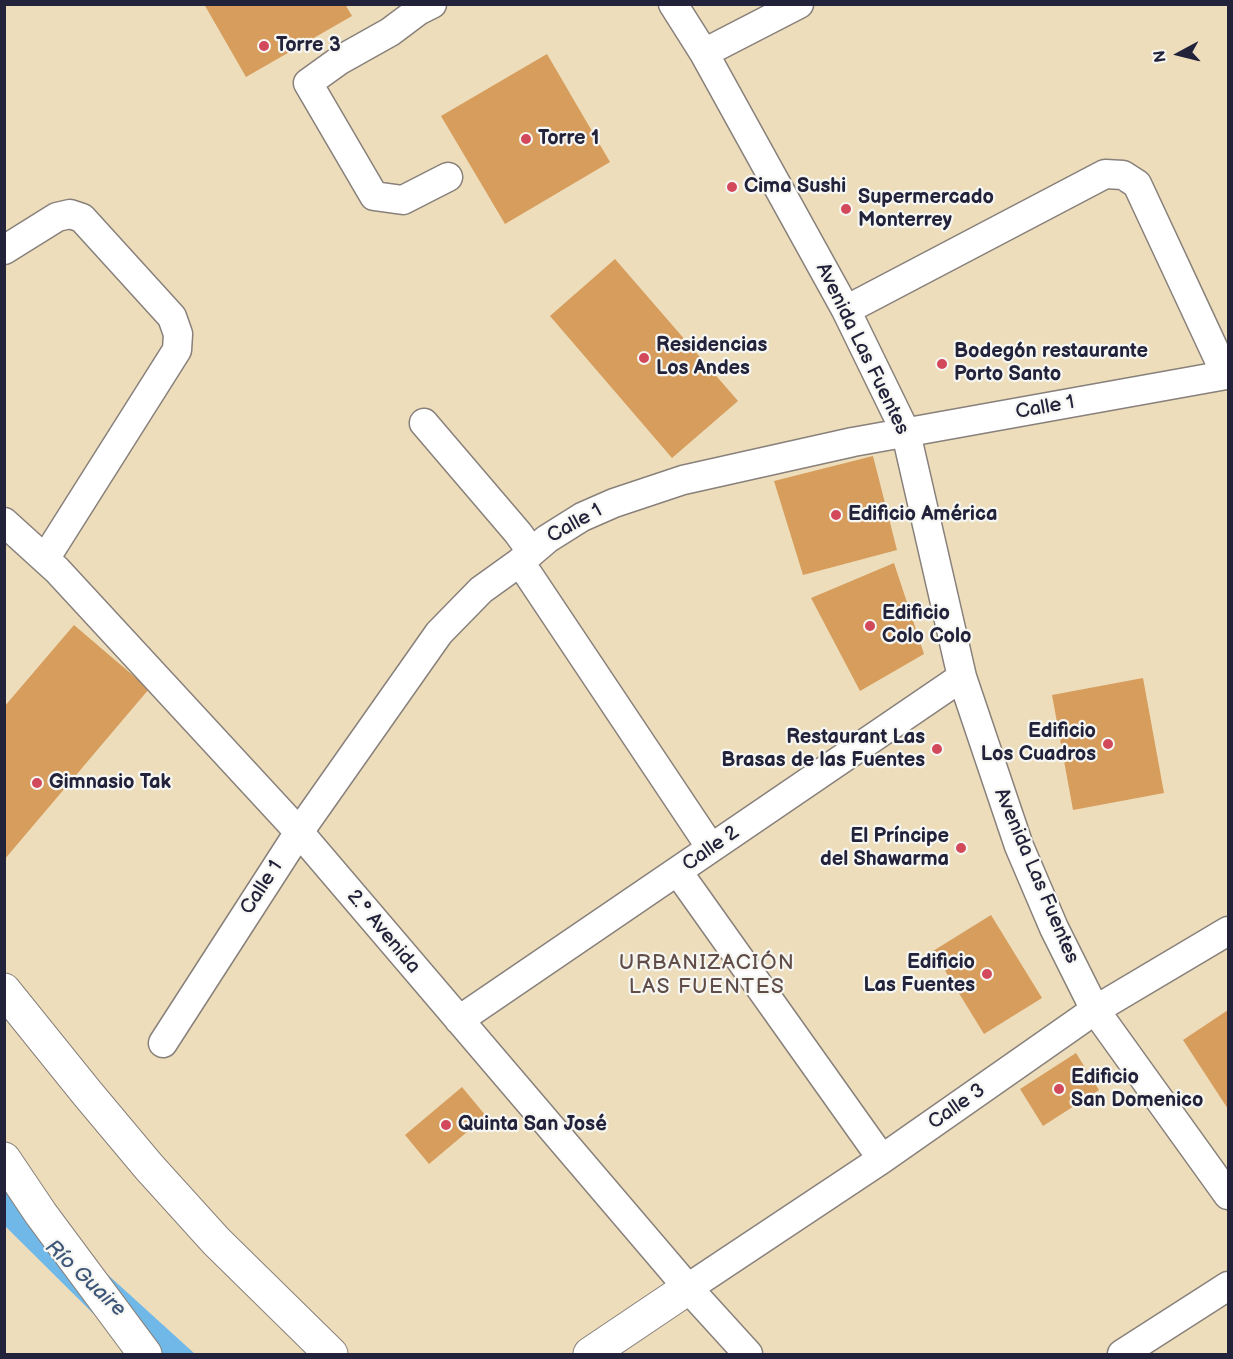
<!DOCTYPE html>
<html>
<head>
<meta charset="utf-8">
<style>
	body { margin:0 }
	#map { position:relative; width:1233px; height:1359px; overflow:hidden; background:#edddbb; font-family:"Balsamiq Sans",sans-serif }
	canvas { display:block }
	.frame { position:absolute; inset:0; border:6px solid #22223b; pointer-events:none }
	.north { position:absolute; left:1149px; top:24px; width:60px; height:60px; -webkit-text-stroke:4px #f6f6f2; paint-order:stroke; rotate:263deg; font-size:16px; font-weight:700; line-height:24px; text-align:center; color:#22223b }
	.north::after { content:''; display:block; margin:auto; width:21px; height:27px; background:#22223b; clip-path:polygon(50% 0,100% 100%,50% 72%,0 100%) }
</style>
</head>
<body>
<div id="map">
<canvas width="1233" height="1359"></canvas>
<div class="frame"></div>
<div class="north">N</div>
</div>
<script>
const ctx = document.querySelector('canvas').getContext('2d');
ctx.lineJoin = 'round';
function fillPath(path, color) {
  ctx.fillStyle = color;
  ctx.fill(path, 'evenodd');
}
function trace(path, color, width, dash) {
  ctx.strokeStyle = color;
  ctx.lineWidth = width;
  ctx.lineCap = dash ? 'butt' : 'round';
  ctx.setLineDash(dash || []);
  ctx.stroke(path);
}
function write(font, color, halo, rows, align = 'center') {
  ctx.font = font + ' "Balsamiq Sans",sans-serif';
  ctx.lineWidth = 4.5;
  ctx.setLineDash([]);
  ctx.textBaseline = 'middle';
  ctx.strokeStyle = halo;
  ctx.fillStyle = color;
  for (const [text, x, y, turn = 0] of rows) {
    ctx.save();
    ctx.translate(x, y);
    ctx.rotate((+turn || 0) * Math.PI / 180);
    ctx.textAlign = isNaN(turn) ? turn : align;
    if (halo) ctx.strokeText(text, 0, 0);
    ctx.fillText(text, 0, 0);
    ctx.restore();
  }
}
fillPath(new Path2D(`
	M4,1172l37,42 154,140h-61l-129,-128z`), '#70b8e8');
fillPath(new Path2D(`
	M204,4h141l7,12 -106,61z
	M547,54l63,108 -105,62 -64,-108z
	M615,259l123,142 -66,57 -122,-142z
	M873,456l24,94 -94,25 -29,-94z
	M894,563l30,91 -64,37 -49,-93z
	M74,625l75,64 -145,171v-153z
	M1143,678l21,115 -91,17 -21,-115z
	M991,915l51,83 -58,36 -51,-83z
	M1228,1010v99l-45,-69z
	M1076,1053l23,37 -56,36 -23,-37z
	M462,1087l24,29 -57,48 -24,-29z`), '#d69d5d');
const minor = new Path2D(`
	M432,4l-14,7 -28,21 -50,28 -32,23 66,113 29,4 45,-23
	M673,4l31,49 142,257 60,123 56,244 57,169 35,82 41,82 133,185
	M704,53l95,-49
	M4,250l53,-33 13,-3 12,4 90,99 6,17 -1,16 -132,209
	M424,423l94,110 13,18
	M4,522l53,48 242,262 389,456 60,66
	M520,562l191,286
	M678,872l204,287
	M459,1020l503,-343
	M163,1043l136,-211 140,-199 42,-43 39,-28 27,-23 35,-22 32,-14 69,-23 170,-38 373,-67 -89,-191 -14,-9 -18,-1 -259,136
	M688,1288l194,-129 213,-149 133,-79
	M1122,1354l106,-68`);
const highway = new Path2D(`
	M4,990l83,103 62,74 67,74 115,113
	M4,1159l37,55 104,140
	M590,1354l98,-66`);
trace(minor, '#88807b', 31);
trace(highway, '#88807b', 35);
trace(minor, '#fff', 28);
trace(highway, '#fff', 33);
for (const [x, y, r, color] of [
	[264,46,6,"#d1495b"],
	[526,139,6,"#d1495b"],
	[732,187,6,"#d1495b"],
	[846,209,6,"#d1495b"],
	[644,358,6,"#d1495b"],
	[942,364,6,"#d1495b"],
	[836,515,6,"#d1495b"],
	[870,626,6,"#d1495b"],
	[1108,744,6,"#d1495b"],
	[937,749,6,"#d1495b"],
	[37,783,6,"#d1495b"],
	[961,848,6,"#d1495b"],
	[987,974,6,"#d1495b"],
	[1059,1089,6,"#d1495b"],
	[446,1125,6,"#d1495b"]
]) {
  const dot = new Path2D();
  dot.arc(x, y, r, 0, 2 * Math.PI);
  ctx.fillStyle = color;
  ctx.fill(dot);
  trace(dot, '#f6f6f2', 2);
}
write('bold 20px', '#22223b', '#f6f6f2', [
	["Torre 3",276,46],
	["Torre 1",538,139],
	["Cima Sushi",744,187],
	["Supermercado",858,198],
	["Monterrey",858,221],
	["Residencias",656,346],
	["Los Andes",656,369],
	["Bodegón restaurante",954,352],
	["Porto Santo",954,375],
	["Edificio América",848,515],
	["Edificio",882,614],
	["Colo Colo",882,637],
	["Edificio",1096,732,"right"],
	["Los Cuadros",1096,755,"right"],
	["Restaurant Las",925,738,"right"],
	["Brasas de las Fuentes",925,761,"right"],
	["Gimnasio Tak",49,783],
	["El Príncipe",949,837,"right"],
	["del Shawarma",949,860,"right"],
	["Edificio",975,963,"right"],
	["Las Fuentes",975,986,"right"],
	["Edificio",1071,1078],
	["San Domenico",1071,1101],
	["Quinta San José",458,1125]
], 'left');
write('20px', '#22223b', '#f6f6f2', [
	["Avenida Las Fuentes",862,349,64],
	["Calle 1",1045,408,-10],
	["Calle 1",575,524,-29],
	["Calle 2",711,849,-35],
	["Avenida Las Fuentes",1036,876,67],
	["Calle 1",262,888,-57],
	["2.° Avenida",383,932,50],
	["Calle 3",957,1107,-35]
]);
ctx.letterSpacing = '1.5px';
write('21px', '#614d47', '#f6f6f2', [
	["URBANIZACIÓN",707,964],
	["LAS FUENTES",707,988]
]);
ctx.letterSpacing = '0px';
write('italic 21px', '#3d5678', '#f6f6f2', [
	["Río Guaire",85,1279,43]
]);
</script>
</body>
</html>
